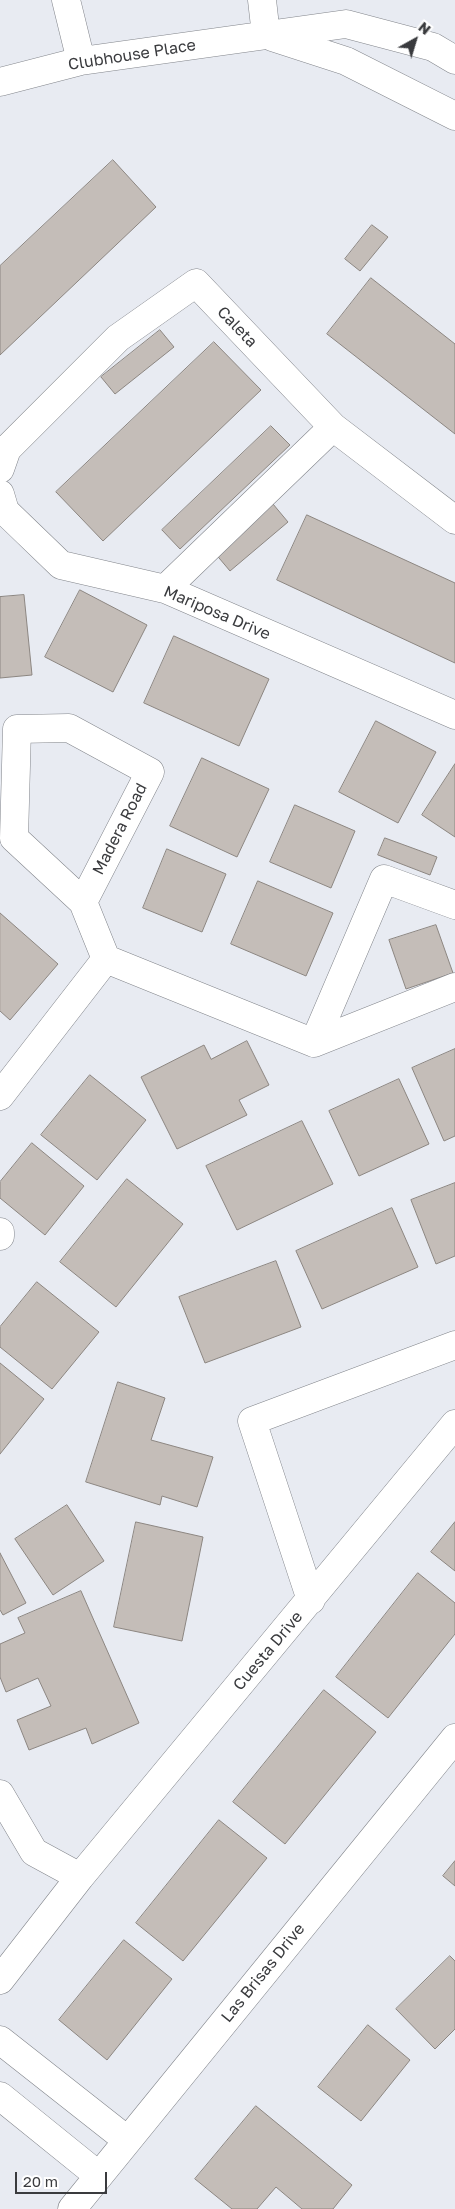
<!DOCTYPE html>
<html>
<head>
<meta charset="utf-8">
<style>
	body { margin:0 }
	#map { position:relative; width:455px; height:2209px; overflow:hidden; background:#e8ebf2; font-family:"Golos Text",sans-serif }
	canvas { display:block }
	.north { position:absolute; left:390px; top:15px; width:50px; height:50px; -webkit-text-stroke:4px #fff; paint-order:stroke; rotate:39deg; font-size:14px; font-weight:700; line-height:20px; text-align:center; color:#3a3b3e }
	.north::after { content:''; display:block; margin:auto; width:18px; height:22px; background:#3a3b3e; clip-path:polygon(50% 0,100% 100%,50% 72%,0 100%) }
	.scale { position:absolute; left:15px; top:2172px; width:92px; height:22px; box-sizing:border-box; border:2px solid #3a3b3e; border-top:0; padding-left:6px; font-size:15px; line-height:18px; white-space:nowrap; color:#3a3b3e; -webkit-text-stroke:4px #fff; paint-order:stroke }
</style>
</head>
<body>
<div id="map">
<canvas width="455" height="2209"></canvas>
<div class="north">N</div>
<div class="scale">20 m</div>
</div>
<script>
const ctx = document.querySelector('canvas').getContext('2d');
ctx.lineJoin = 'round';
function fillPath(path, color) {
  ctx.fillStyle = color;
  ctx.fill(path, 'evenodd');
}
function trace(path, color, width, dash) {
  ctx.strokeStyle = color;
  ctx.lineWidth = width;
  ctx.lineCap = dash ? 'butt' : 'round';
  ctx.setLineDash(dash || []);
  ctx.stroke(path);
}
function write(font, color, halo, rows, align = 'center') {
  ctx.font = font + ' "Golos Text",sans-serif';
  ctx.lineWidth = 5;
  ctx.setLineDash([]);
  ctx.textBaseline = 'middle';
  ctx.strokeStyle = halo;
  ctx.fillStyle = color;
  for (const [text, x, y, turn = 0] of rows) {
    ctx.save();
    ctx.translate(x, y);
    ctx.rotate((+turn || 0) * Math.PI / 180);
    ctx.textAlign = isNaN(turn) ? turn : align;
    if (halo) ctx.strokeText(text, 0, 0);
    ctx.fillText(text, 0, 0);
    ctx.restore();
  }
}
const building = new Path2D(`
	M113,160l43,47 -156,148v-89z
	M372,225l16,12 -28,34 -15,-12z
	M371,278l84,66v90l-128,-100z
	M160,330l14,17 -59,47 -14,-17z
	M214,342l47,48 -158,151 -47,-49z
	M271,426l19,19 -110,104 -18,-19z
	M273,504l15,18 -58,49 -16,-19z
	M307,515l148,68v80l-178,-83z
	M80,590l67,35 -34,67 -68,-35z
	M24,595l8,80 -32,3v-81z
	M174,636l95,43 -30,67 -95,-43z
	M376,721l60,31 -38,71 -59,-31z
	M202,758l67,31 -32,68 -67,-31z
	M455,764v73l-33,-22z
	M295,805l60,26 -24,57 -61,-26z
	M385,838l52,19 -7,18 -52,-20z
	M167,849l59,25 -24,58 -59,-24z
	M258,881l75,32 -27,63 -75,-32z
	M0,913l58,51 -48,56 -10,-9z
	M436,925l17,48 -47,16 -17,-49z
	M247,1041l22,44 -30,15 8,15 -70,34 -36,-72 63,-32 7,14z
	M455,1049v87l-11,5 -32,-73z
	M90,1075l56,45 -49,60 -56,-45z
	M399,1079l30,65 -70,32 -30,-65z
	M302,1121l31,63 -96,46 -31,-64z
	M32,1143l52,43 -39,49 -45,-37v-16z
	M127,1179l56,45 -67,83 -56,-45z
	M455,1183v73l-19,8 -25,-64z
	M392,1208l26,59 -96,42 -26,-58z
	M276,1261l25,66 -96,36 -26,-66z
	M37,1282l62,50 -47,57 -52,-42v-20z
	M0,1363l44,36 -44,55z
	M118,1382l47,16 -14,42 62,17 -16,50 -35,-11 -2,9 -74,-23z
	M67,1505l37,56 -51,34 -38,-56z
	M136,1522l67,15 -21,104 -68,-14z
	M455,1522v49l-24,-19z
	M0,1553l26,50 -23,12 -3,-5z
	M418,1573l37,30v31l-67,84 -52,-41z
	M81,1591l58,132 -47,21 -6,-16 -57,22 -12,-30 34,-14 -13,-28 -32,14 -6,-15v-33l25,-11 -7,-15z
	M324,1690l52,42 -91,112 -52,-42z
	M219,1820l48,38 -84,103 -47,-38z
	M455,1861v25l-12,-10z
	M124,1940l48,39 -65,81 -48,-40z
	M450,1956l5,5v68l-20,20 -39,-40z
	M368,2025l42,35 -49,61 -43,-34z
	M256,2106l96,79 -19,24h-31l-26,-22 -19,22h-25l-37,-30z`);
fillPath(building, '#c4bdb8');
trace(building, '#8c8681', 1);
const minor = new Path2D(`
	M66,0l15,61
	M262,0l4,35
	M272,37l74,24 109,55
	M0,82l81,-21 265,-37 87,23 22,13
	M0,469l7,-20 111,-111 78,-55 137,144 122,93
	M0,494l5,17 56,54 104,24 290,126
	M165,589l168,-162
	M69,728l81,44 -67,130 -69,-64 3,-109z
	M83,902l23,57 208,84 141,-56
	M314,1043l70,-164 71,26
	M0,1096l106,-137
	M0,1232v4
	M311,1600l-59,-179 203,-76
	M0,1794l34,58 46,25
	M0,1980l80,-103 375,-453
	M0,2040l127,100
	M0,2096l99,80
	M72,2209l383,-471`);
trace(minor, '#82858b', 29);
trace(minor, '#fff', 28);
write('16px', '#3a3b3e', '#fff', [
	["Clubhouse Place",132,55,-9],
	["Caleta",237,327,46],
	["Mariposa Drive",217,613,23],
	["Madera Road",120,829,-63],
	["Cuesta Drive",268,1651,-50],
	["Las Brisas Drive",263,1973,-51]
]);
</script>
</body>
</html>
